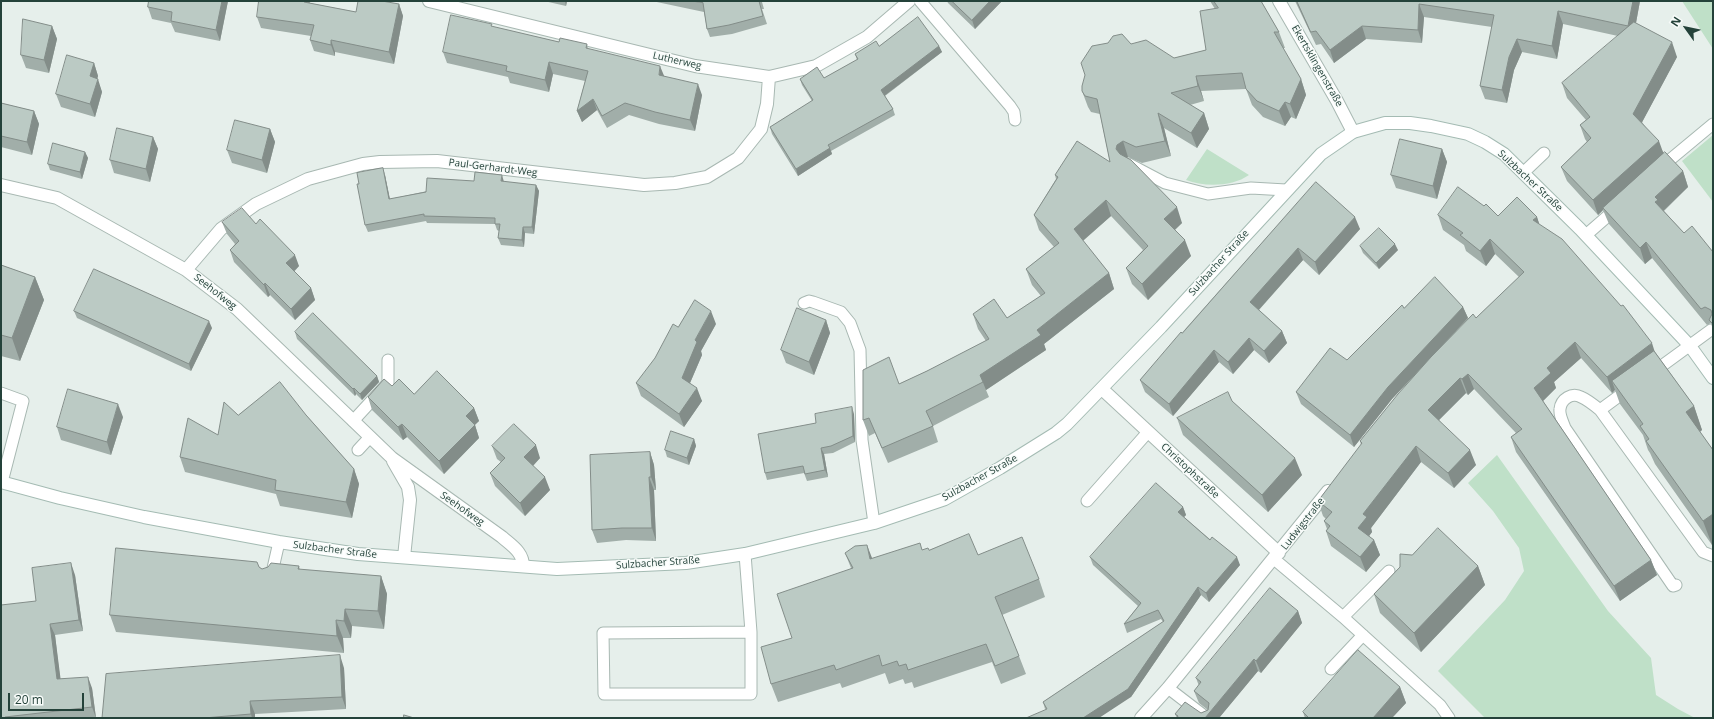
<!DOCTYPE html>
<html>
<head>
<meta charset="utf-8">
<style>
	body { margin:0 }
	#map { position:relative; width:1714px; height:719px; overflow:hidden; background:#e6efeb; font-family:"Open Sans",sans-serif }
	canvas { display:block }
	.frame { position:absolute; inset:0; border:2px solid #24423a; pointer-events:none }
	.north { position:absolute; left:1666px; top:8px; width:40px; height:40px; -webkit-text-stroke:3px #f7fbf9; paint-order:stroke; rotate:303deg; font-size:11px; font-weight:700; line-height:16px; text-align:center; color:#24423a }
	.north::after { content:''; display:block; margin:auto; width:14px; height:18px; background:#24423a; clip-path:polygon(50% 0,100% 100%,50% 72%,0 100%) }
	.scale { position:absolute; left:8px; top:693px; width:76px; height:18px; box-sizing:border-box; border:2px solid #24423a; border-top:0; padding-left:5px; font-size:12px; line-height:14px; white-space:nowrap; color:#24423a; -webkit-text-stroke:3px #f7fbf9; paint-order:stroke }
</style>
</head>
<body>
<div id="map">
<canvas width="1714" height="719"></canvas>
<div class="frame"></div>
<div class="north">N</div>
<div class="scale">20 m</div>
</div>
<script>
const ctx = document.querySelector('canvas').getContext('2d');
ctx.lineJoin = 'round';
function fillPath(path, color) {
  ctx.fillStyle = color;
  ctx.fill(path, 'evenodd');
}
function trace(path, color, width, dash) {
  ctx.strokeStyle = color;
  ctx.lineWidth = width;
  ctx.lineCap = dash ? 'butt' : 'round';
  ctx.setLineDash(dash || []);
  ctx.stroke(path);
}
function write(font, color, halo, rows, align = 'center') {
  ctx.font = font + ' "Open Sans",sans-serif';
  ctx.lineWidth = 3;
  ctx.setLineDash([]);
  ctx.textBaseline = 'middle';
  ctx.strokeStyle = halo;
  ctx.fillStyle = color;
  for (const [text, x, y, turn = 0] of rows) {
    ctx.save();
    ctx.translate(x, y);
    ctx.rotate((+turn || 0) * Math.PI / 180);
    ctx.textAlign = isNaN(turn) ? turn : align;
    if (halo) ctx.strokeText(text, 0, 0);
    ctx.fillText(text, 0, 0);
    ctx.restore();
  }
}
fillPath(new Path2D(`
	M1682,1h31v48z
	M1713,135v67l-31,-41z
	M1207,149l42,26c-17,12 -45,12 -63,5z
	M1497,455l111,156 43,47 5,37 22,14 17,9h-210l-47,-47 67,-71 19,-29 -5,-23 -26,-37 -25,-28z`), '#bfe0c8');
const lane = new Path2D(`
	M920,1l90,105 4,6 1,8
	M1129,164l36,19 43,11 43,-6 35,2
	M1660,168l53,-44
	M1523,173l21,-20
	M1586,235l31,-27
	M804,303l5,-2 4,1 28,10 9,11 10,27 2,90 12,83
	M1652,373l59,-43
	M1630,388l-30,22 103,142 10,4
	M1,393l22,8 -21,81
	M1600,410c-6,-5 -12,-10 -19,-13 -9,-5 -20,2 -21,12 -1,6 3,13 5,19l108,158 3,-1
	M353,421l35,-38v-23
	M358,450l12,-13
	M1087,501l61,-69
	M745,554l6,78v62h-147l-1,-61 148,-1
	M1274,559l69,58 97,88 9,13
	M271,577l8,-35
	M1343,617l46,-46
	M1331,669l32,-34
	M1168,688l39,30`);
const street = new Path2D(`
	M429,1l266,65 74,11 47,-11 51,-29 42,-36
	M1279,1l58,100 16,31
	M1,185l56,13 129,72 51,39 155,149 110,79c10,9 21,15 21,29
	M186,270l35,-41 35,-25 52,-25 55,-15 17,-2 57,-1 207,24 31,-2 32,-6 31,-19 23,-29 6,-25 2,-27
	M1102,389l177,164
	M393,461l15,26 2,13 -6,57
	M1141,718l27,-30 160,-197`);
const secondary = new Path2D(`
	M1,482l59,16 84,19 135,25 79,12 199,15 129,-6 59,-9 129,-31 71,-24 55,-31 56,-35 11,-9 94,-97 160,-173 32,-22 32,-9h25l21,3 37,8 17,8 19,12 76,75 110,117 23,32`);
trace(lane, '#a8b8b2', 13);
trace(street, '#a8b8b2', 14);
trace(secondary, '#a4bbb3', 14);
trace(lane, '#fff', 11);
trace(street, '#fff', 12);
trace(secondary, '#fff', 12);
fillPath(new Path2D(`
	M149,1h79l-8,40 -45,-9 -4,-9 -19,-4 -4,-12z
	M310,1l-1,2 47,9 43,-8 4,12 -9,48 -59,-12v4l-21,-5 -4,-11 1,-4 -50,-8 -4,-11z
	M544,1h23l-1,5z
	M652,1h115l-5,1 2,7h-2l5,15 -35,10 -22,3 -3,-8 -3,-17z
	M947,1h55l-27,28 -27,-26z
	M1210,1h51l18,31 6,16h-3l19,31 5,16 -10,24 -5,-2 -6,9 -22,-9 -11,-12 -6,-16 -45,2 3,10 -14,4 14,8 5,16 -12,19 -33,-20 7,28 -29,7 -14,-6 -1,1 55,65 -7,7 16,26 -43,44 -16,-16 -6,-16 17,-18 -32,-34 -28,25 26,32 5,16 -70,55 2,6 -60,40 3,7 -56,29 5,16 -50,21 -13,-30 -6,3 -6,-16 36,-36 28,-13 59,-30 -8,-12 -5,-15 34,4 34,-22 -9,-11 -6,-16 28,-22 -15,-17 -5,-15 22,-36 -1,-4 55,-13 -10,-48 -9,-2 -3,-5 -6,-16 49,-47 43,14 32,-8 9,-41z
	M1295,1h345l-4,22 41,34 -35,65 22,31 19,18 5,16 -24,24 20,22 29,19v78l-2,-7 -4,2 -55,-67 -7,6 -36,-40 -6,-14 -5,5 -31,-34 -6,-14 26,-25 -2,-3 -5,-14 6,-5 -19,-22 -5,-15 56,-47 -55,-12 -6,35 -35,-7 -8,18 -7,33 -22,-4 -5,-13 12,-59 -68,-10 -2,26 -56,-4 -32,24 -13,-19 -5,1z
	M52,26l5,13 -8,34 -23,-5 -5,-13z
	M493,27l66,15 28,2 1,5 76,27 38,19 -7,36 -36,-7 -30,-9 -22,13 -10,-18 -15,12 -5,-11 8,-30 -32,-7 -4,18 -39,-9 -2,-6 -61,-14 -4,-11z
	M879,46h60l3,6 -57,44 8,13 2,6 -64,36 1,3 -34,22 -26,-42 -2,-7 42,-26 -10,-16 -2,-6 24,-1 33,-18 -2,-6z
	M94,63l4,13 -1,3 5,13 -7,25 -34,-10 -5,-13z
	M1,103l33,8 5,13 -7,31 -31,-8z
	M270,129l5,13 -8,31 -35,-10 -5,-13z
	M153,137l5,12 -8,33 -36,-9 -4,-13z
	M1442,149l5,13 -10,37 -41,-11 -5,-13z
	M85,152l3,6 -6,21 -32,-9 -2,-6z
	M385,175l5,24 84,-18 30,1 32,3 3,6 -5,43 -9,-1 -1,14 -23,-2 -3,-7 1,-7 -2,-1 -2,-6 -68,-1 -1,-2 -58,11 -3,-7z
	M1316,182l44,47 -41,46 -16,-15 -44,50 23,21 5,12 -18,20 -15,-13 -21,24 -14,-12 -46,54 -28,-24 -5,-12z
	M1484,206l14,10 39,1 2,7 116,128 39,54 8,24 -2,2 13,18v94l-1,1 -57,-81 -5,-11 -2,-3 -5,-15 -23,-31 -5,-14 -3,3 -31,-35 -27,24 2,6 -13,13 108,159 6,15 -37,26 -104,-149 -5,-15 5,-4 -42,-44 -6,6 -2,-2 -27,27 37,45 -22,23 -33,-26 -50,66 1,4 -3,4 5,4 6,15 -14,17 -35,-26 -5,-15 1,-2 -3,-8 2,-2 -3,-3 -5,-15 43,-56 -1,-4 51,-62 -19,20 -38,48 -53,-43 -5,-12 51,-32 57,-52 59,-1 5,11 -12,13 20,-13 43,-41 -24,-23 -9,12 -20,-15 -2,-6 -21,-15 -5,-15z
	M222,222l34,2 43,42 -5,6 17,16 4,12 -20,20 -25,-25 -2,2 -34,-35 -4,-12 5,-6 -8,-10z
	M1360,246l38,4 -19,19 -16,-16z
	M1,265l34,12 9,23 -24,61 -19,-5z
	M74,311l138,17 -21,43 -114,-53z
	M826,320l4,13 -16,42 -28,-12 -5,-13z
	M716,324l-15,27 1,4 -12,28 12,18 -18,26 -43,-31 -5,-13z
	M295,332l82,44 2,6 -17,18 -6,-6 -1,2 -58,-57z
	M392,386l22,8 60,14 5,13 -4,4 4,13 -35,36 -37,-37 -4,3 -31,-30 -4,-13z
	M1232,401l70,74 -34,37 -85,-77 -6,-17z
	M854,414l1,28 -22,11 -9,1 4,23 -21,4 -3,-8 -37,7 -2,-7 51,-50z
	M238,415h68l48,54 5,15 -7,34 -72,-12 -4,-12 -91,-22 -5,-15 38,-22z
	M123,417l-12,38 -50,-15 -4,-13z
	M694,439l2,7 -7,19 -22,-8 -2,-7z
	M492,446l48,12 -7,8 17,24 -25,26 -30,-30 -5,-13 11,-11 -4,-3z
	M650,452l4,13 2,25h-2l2,51 -30,-1 -29,3 -5,-13z
	M1183,507l3,8 -2,2 56,48 -31,37 -8,-7 -70,102 -86,12 -2,-7 120,-80 -2,-3 -34,14 -3,-9 14,-18 -45,-41 -3,-8z
	M922,550l56,5 61,24 6,18 -43,18 17,41 7,18 -25,10 -9,-22 -78,26 -2,-6 -7,2 -2,-5 -14,5 -4,-11 -43,15 -2,-5 -62,19 -7,-18 21,-46 59,-70 -6,-15 27,6z
	M1412,555l66,11 7,19 -64,67 -41,-39 -6,-19z
	M299,566l1,4 81,6 6,18 -3,35 -32,-3 -1,12h-8l1,15 -228,-21 -6,-17 149,-48 3,2z
	M75,575l8,56 -28,4 5,44 32,9 4,30h-95l35,-117z
	M1298,611l4,12 -41,50 -3,-2 -39,47h-42l-2,-4 26,-1 7,-3 -9,-7 -5,-12 5,-5 -3,-8z
	M344,668l2,41 -91,5v4h-153z
	M1400,687l6,16 -14,15h-87l-2,-6z`), '#a1aea9');
fillPath(new Path2D(`
	M222,1h6l-8,40 -4,-11z
	M304,1h6l-2,12 -4,-11z
	M565,1h2l-1,5z
	M990,1h12l-27,28 -3,-9z
	M1633,1h7l-7,38 -5,-13z
	M399,4l4,12 -9,48 -5,-12z
	M1419,4l5,13 -2,26 -4,-13z
	M1558,11l5,13 -6,35 -5,-13z
	M52,26l5,13 -8,34 -5,-13z
	M1362,26l4,13 -32,24 -4,-13z
	M1517,39l5,13 -8,18 -7,33 -5,-13 7,-33z
	M331,40l4,12v4l-4,-11z
	M1672,42l5,15 -38,71 -6,-14z
	M939,46l3,6 -58,44 -3,-6z
	M549,62l4,12 -4,18 -4,-12z
	M94,63l4,13 -4,13 -4,-13z
	M660,66l5,12 -6,-3z
	M1196,76l5,15 3,10 -6,-15z
	M98,79l4,13 -7,25 -5,-13z
	M1301,79l5,16 -10,24 -6,-15z
	M698,84l4,11 -7,36 -5,-11z
	M593,99l4,11 -15,12 -5,-11z
	M1285,102l6,15 -6,9 -6,-15z
	M34,111l5,13 -7,31 -5,-13z
	M1158,113l6,15 7,28 -6,-15z
	M1204,113l5,16 -12,19 -6,-15z
	M270,129l5,13 -8,31 -5,-13z
	M153,137l5,12 -8,33 -4,-13z
	M1123,141l5,16 -5,3 -7,-11 1,-4z
	M1659,141l5,14 -61,53v2l-5,5 -5,-15z
	M830,148l2,6 -34,22 -2,-7z
	M1442,149l5,13 -10,37 -4,-13z
	M85,152l3,6 -6,21 -2,-7z
	M383,168l2,7 6,30 -2,-6z
	M1683,171l5,16 -26,25 -7,-10v-5z
	M502,175l2,7 -3,-1z
	M536,185l3,6 -5,43 -2,-7z
	M1106,200l5,16 -32,28 -5,-15z
	M1177,207l5,16 -13,12 -5,-16z
	M1355,217l5,12 -41,46 -4,-13z
	M1537,217l5,15 -9,-12z
	M523,227l2,6 -1,14 -2,-7z
	M1490,239l5,15 -9,12 -6,-15z
	M1185,240l6,16 -43,44 -6,-16z
	M1646,242l6,16 -7,6 -5,-16z
	M1395,244l3,6 -19,19 -3,-6z
	M1298,248l5,12 -48,54 -5,-12z
	M295,255l4,11 -9,9 -4,-12z
	M1109,273l5,16 -70,55 2,6 -60,40 -6,-15z
	M35,277l9,23 -24,61 -8,-23z
	M265,283l5,12 -2,2 -4,-12z
	M311,288l4,12 -20,20 -4,-11z
	M1463,307l5,11 -76,81 -38,48 -4,-12 38,-48z
	M711,311l5,13 -15,27 1,4 -15,35 -5,-12 13,-38z
	M826,320l4,13 -16,42 -5,-13z
	M209,321l3,7 -21,43 -2,-7z
	M1282,331l5,12 -18,20 -5,-12z
	M1249,338l5,12 -21,24 -5,-12z
	M1575,342l6,16 -27,24 2,6 -16,16 -6,-16 13,-20z
	M1652,343l5,16 -45,22 3,9 -3,3 -5,-16z
	M1214,350l5,12 -46,54 -4,-12z
	M1468,374l6,15 -6,6 -6,-16z
	M377,376l2,6 -17,18 -2,-6z
	M1460,378l6,15 -32,32 -6,-15z
	M354,388l2,6 -1,2 -2,-7z
	M697,388l5,13 -18,26 -5,-13z
	M118,404l5,13 -12,38 -4,-13z
	M1694,406l8,24 -8,6 -8,-24z
	M852,407l2,7 1,28 -2,-6z
	M474,408l5,13 -9,8 -4,-13z
	M402,424l5,13 -4,3 -5,-13z
	M475,425l4,13 -35,36 -5,-13z
	M694,439l2,7 -7,19 -2,-7z
	M536,445l4,13 -11,12 -5,-13z
	M1416,446l5,16 -50,66 1,4 -8,11 -6,-15 5,-14z
	M821,448l3,6 4,23 -3,-7z
	M1470,450l6,15 -22,23 -6,-15z
	M650,452l4,13 2,25 -5,-13z
	M1295,458l7,17 -34,37 -6,-17z
	M354,469l5,15 -7,34 -6,-16z
	M545,477l5,13 -25,26 -5,-13z
	M649,477l5,13 2,51 -4,-13z
	M1183,507l3,8 -5,5 -3,-8z
	M1713,514v30l-1,1 -9,-24z
	M1374,540l6,15 -14,17 -6,-15z
	M867,545l7,18 -4,-4z
	M1237,557l3,8 -31,37 -3,-9z
	M1651,560l6,15 -37,26 -6,-15z
	M71,563l4,12 8,56 -4,-11z
	M1478,566l7,19 -64,67 -7,-19z
	M381,576l6,18 -3,35 -6,-18z
	M1198,587l3,8 -70,102 -32,21h-16z
	M345,609l7,17 -1,12 -7,-17z
	M1298,611l4,12 -41,50 -5,-12z
	M336,620l7,18 1,15 -7,-17z
	M50,624l5,11 7,55 -5,-11z
	M340,655l4,13 2,41 -4,-12z
	M1254,659l4,12 -39,47h-14z
	M88,677l4,11 4,30 -4,-11z
	M1400,687l6,16 -14,15h-19z
	M250,701l5,13v4h-3l-1,-4z`), '#838d89');
const building = new Path2D(`
	M149,1h73l-6,29 -45,-9 1,-9 -24,-5z
	M259,1h45v1l52,10 2,-11h24l17,3 -10,48 -58,-12v5l-21,-5 4,-15 -57,-8z
	M692,1h67l4,15 -34,9 -22,4 -4,-26z
	M952,1h38l-18,19z
	M1214,1h47l18,31h-5l27,47 -11,25 -5,-2 -6,9 -22,-10 -11,-12 -4,-16 -46,3 2,10 -27,7 33,20 -13,20 -33,-20 7,28 -29,6 -13,-6 -6,4 -1,4 4,5 11,6 46,47 -13,12 21,21 -43,44 -16,-16 22,-22 -42,-46 -32,29 35,44 -72,57 4,5 -61,40 3,7 -57,29 7,15 -51,22 -13,-30 -6,2v-50l26,-13 10,27 28,-13 62,-32 -16,-25 21,-15 13,19 38,-25 -19,-24 33,-26 -25,-28 24,-38 -3,-2 22,-34 33,21 -13,-63 -12,-3 -3,-5v-5l3,-11 -4,-12 11,-17 16,-3 5,-7 9,-2 9,10 15,-4 28,18 32,-8 -6,-39 18,-3z
	M1297,1h336l-5,25 -70,-15 -6,35 -35,-7 -8,18 -7,33 -22,-4 14,-71 -75,-11 -1,26 -56,-4 -32,24 -14,-19 -5,1z
	M451,15l41,9 -1,2 68,16 1,-4 27,6 -1,4 74,18 -1,9 39,9 -8,36 -35,-8 -30,-9 -23,13 -9,-17 -16,12 11,-40 -39,-9 -4,18 -39,-9 1,-5 -64,-14z
	M918,17l21,29 -58,44 12,19 -65,36 2,3 -34,21 -26,-42 43,-27 -13,-21 17,-12 7,11 34,-19 -3,-5 21,-13 3,5z
	M23,19l29,7 -8,34 -23,-5z
	M1634,22l38,20 -39,72 26,27 -66,59 -32,-33 30,-29 -11,-13 10,-8 -28,-34z
	M67,55l27,8 -4,13 8,3 -8,25 -34,-10z
	M1,103l33,8 -7,31 -26,-6z
	M235,120l35,9 -8,31 -35,-10z
	M117,128l36,9 -7,32 -36,-9z
	M1400,139l42,10 -9,37 -42,-11z
	M53,143l32,9 -5,20 -32,-8z
	M1665,152l18,19 -28,26 3,3 -3,2 29,31 8,-7 21,26v72l-4,-4 3,-6 -1,-4 -6,-3 -4,2 -55,-67 -6,6 -37,-40z
	M383,168l6,31 37,-7 1,-14 47,3 1,-9 27,3 -1,6 35,4 -4,42h-9l-1,13 -24,-2 2,-14h-5v-6l-71,-2v-2l-59,11 -8,-41h2l-2,-11z
	M1316,182l39,35 -40,45 -17,-14 -48,54 32,29 -18,20 -15,-13 -21,24 -14,-12 -45,54 -29,-24 41,-48 1,1z
	M1458,187l26,19 2,-2 12,12 19,-19 20,20 -4,3 29,19 59,67 2,-1 29,38 -45,34 -32,-35 -28,26 4,5 -17,15 117,172 -37,26 -103,-149 11,-8 -54,-55 -6,5 -2,-1 -32,32 42,40 -22,23 -32,-27 -53,68 4,3 -9,11 16,12 -14,17 -34,-26 4,-5 -6,-5 8,-9 -14,-11 44,-58 -2,-2 38,-47 33,-37 42,-43 3,4 48,-46 -34,-33 -10,12 -20,-16 3,-2 -25,-18z
	M242,208l14,16 4,-5 35,36 -9,8 25,25 -20,21 -26,-26 -1,2 -34,-35 9,-9 -17,-19z
	M1379,228l16,16 -19,19 -16,-17z
	M1,265l34,12 -23,61 -11,-3z
	M94,269l115,52 -20,43 -115,-53z
	M1435,277l28,30 -75,80 -38,48 -54,-43 34,-44 17,12 55,-55 2,3z
	M695,300l16,11 -16,29 2,2 -15,36 15,10 -18,26 -43,-31 19,-25 18,-34 5,3z
	M797,308l29,12 -17,42 -28,-12z
	M313,313l64,63 -17,18 -6,-6 -1,1 -58,-57z
	M1654,351l40,55 -8,6 27,38v64l-10,7 -57,-80 3,-2 -9,-13 3,-2 -31,-43z
	M437,371l37,37 -8,8 9,9 -36,36 -37,-37 -4,3 -30,-30 16,-18 8,7 7,-7 15,15z
	M280,382l26,33 48,54 -8,33 -71,-12 1,-10 -96,-23 8,-39 30,17 6,-33 14,13z
	M68,389l50,15 -11,38 -50,-15z
	M1228,392l4,9 63,57 -33,37 -85,-77z
	M852,407l1,29 -22,10 -10,2 4,22 -20,4 -2,-8 -38,7 -7,-39 58,-11 -1,-9z
	M514,424l22,21 -12,12 21,20 -25,26 -30,-30 15,-15 -13,-12z
	M671,431l23,8 -7,19 -22,-8z
	M650,452l1,25h-2l3,51h-30l-30,2 -2,-75z
	M1156,483l27,24 -5,5 32,28 2,-3 25,20 -31,36 -8,-6 -70,102 -45,29h-57l21,-9 -4,-7 121,-81 -6,-11 -34,14 17,-21 -51,-46z
	M1438,528l40,38 -64,67 -40,-39 26,-27v-13l12,1z
	M969,534l9,21 44,-18 17,42 -44,18 24,59 -24,10 -9,-22 -78,26 -2,-6 -7,2 -2,-5 -15,5 -3,-11 -43,15 -2,-5 -63,19 -10,-37 31,-9 -15,-44 76,-26 -8,-15 10,-7 12,-1 3,14 50,-16 2,7 6,-2 1,2z
	M116,548l141,14 2,5 3,2 6,-2 3,-4 28,3 -1,3 83,7 -3,35 -33,-2 -1,12 -8,-1 1,16 -227,-21z
	M71,563l8,57 -29,4 7,55 31,-2 4,30 -87,10v1h-4v-113l35,-4 -4,-33z
	M1270,588l28,23 -42,50 -2,-2 -49,59h-28l1,-2 -3,-2 10,-12 16,11 7,-3 1,-7 -15,-12 7,-9 -5,-4z
	M1358,650l42,37 -27,31h-64l-6,-6z
	M340,655l2,42 -92,4 1,13 -47,4h-102l4,-44z
	M404,715l10,3h-10z`);
fillPath(building, '#bbcac4');
trace(building, '#838d89', 1);
write('10px', '#24423a', '#f7fbf9', [
	["Lutherweg",677,61,13],
	["Ekertsklingenstraße",1317,66,60],
	["Paul-Gerhardt-Weg",493,168,7],
	["Sulzbacher Straße",1530,181,43],
	["Sulzbacher Straße",1219,263,-48],
	["Seehofweg",215,292,38],
	["Christophstraße",1190,471,43],
	["Sulzbacher Straße",980,478,-29],
	["Seehofweg",462,509,35],
	["Ludwigstraße",1303,524,-52],
	["Sulzbacher Straße",335,550,7],
	["Sulzbacher Straße",658,563,-4]
]);
</script>
</body>
</html>
